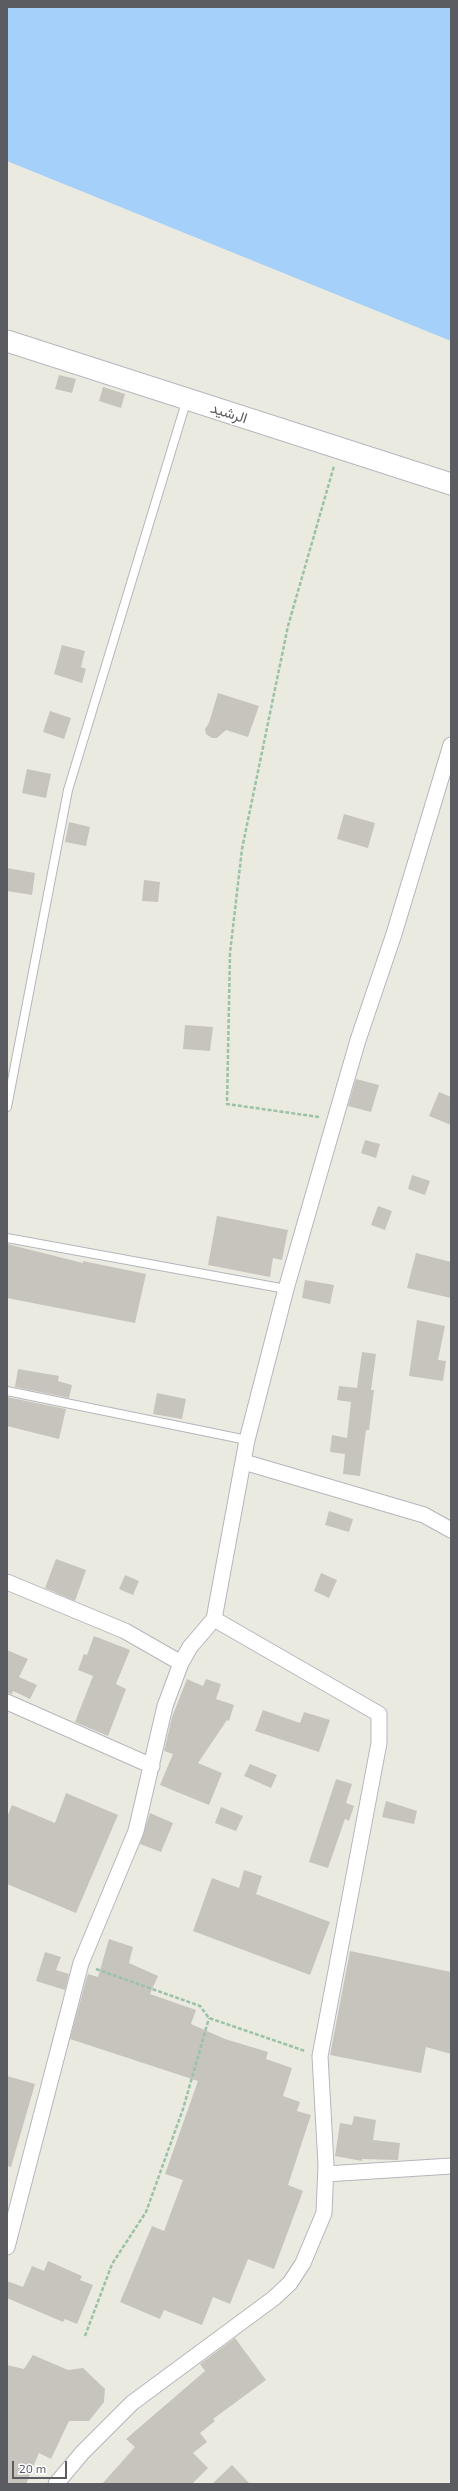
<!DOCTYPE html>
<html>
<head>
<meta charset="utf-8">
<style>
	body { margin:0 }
	#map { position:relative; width:458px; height:2491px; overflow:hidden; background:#ebeae1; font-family:"Exo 2",sans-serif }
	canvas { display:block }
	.frame { position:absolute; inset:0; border:8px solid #5a5c61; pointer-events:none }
	.scale { position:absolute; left:12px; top:2461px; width:55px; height:18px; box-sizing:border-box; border:2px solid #5a5c61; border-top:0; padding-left:5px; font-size:12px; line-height:14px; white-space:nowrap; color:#5a5c61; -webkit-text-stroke:3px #fff; paint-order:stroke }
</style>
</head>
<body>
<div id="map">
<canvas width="458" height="2491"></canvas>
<div class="frame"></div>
<div class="scale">20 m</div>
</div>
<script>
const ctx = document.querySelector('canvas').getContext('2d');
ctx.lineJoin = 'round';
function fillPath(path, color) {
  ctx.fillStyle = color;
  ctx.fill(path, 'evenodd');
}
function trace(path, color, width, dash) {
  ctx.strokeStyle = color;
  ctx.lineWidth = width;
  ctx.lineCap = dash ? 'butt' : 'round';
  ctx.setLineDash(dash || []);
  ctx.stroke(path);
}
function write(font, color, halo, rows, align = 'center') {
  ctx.font = font + ' "Exo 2",Vazirmatn,sans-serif';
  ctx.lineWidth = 3;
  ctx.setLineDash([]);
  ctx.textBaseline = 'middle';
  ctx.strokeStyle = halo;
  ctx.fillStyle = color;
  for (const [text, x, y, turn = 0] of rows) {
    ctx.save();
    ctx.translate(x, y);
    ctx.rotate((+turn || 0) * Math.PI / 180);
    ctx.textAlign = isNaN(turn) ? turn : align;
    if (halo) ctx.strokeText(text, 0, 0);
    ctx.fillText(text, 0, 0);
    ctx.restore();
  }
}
fillPath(new Path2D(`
	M7,7h444v334l-444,-180z`), '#a4d0f9');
fillPath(new Path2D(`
	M59,375l17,4 -4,14 -17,-4z
	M103,387l22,7 -4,14 -22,-7z
	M62,645l23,6 -4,16 5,2 -4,14 -28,-9z
	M218,693l41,13 -11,31 -22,-7 -9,8h-5l-6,-4 -1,-5 4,-6z
	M50,711l21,7 -7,21 -21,-7z
	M27,769l24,5 -5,24 -24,-5z
	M344,814l31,9 -7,25 -31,-9z
	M69,822l21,5 -4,19 -21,-4z
	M7,868l28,5 -3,22 -25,-4z
	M144,880l16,2 -2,20 -16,-1z
	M185,1025l28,2 -3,24 -27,-2z
	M356,1079l23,6 -8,27 -23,-6z
	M439,1092l12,5v28l-22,-9z
	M365,1140l15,4 -4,14 -15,-5z
	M412,1175l18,6 -5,14 -17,-6z
	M378,1206l14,5 -7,19 -14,-5z
	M217,1216l71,14 -6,30 -9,-2 -3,19 -62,-12z
	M7,1244l76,19v-2l63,13 -11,49 -128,-25z
	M416,1253l35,9v36l-44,-10z
	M305,1280l29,5 -4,19 -28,-6z
	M417,1320l28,6 -7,34 8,1 -3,20 -34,-5z
	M362,1352l14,2 -5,36h3l-5,40h-3l-6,46 -17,-2 2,-20 -15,-2 2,-17 15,3 4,-36 -14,-2 2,-14 18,2z
	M18,1369l41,7 -1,5 14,4 -3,13 -54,-11z
	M157,1393l29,6 -4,20 -29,-5z
	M7,1397l59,12 -7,30 -52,-13z
	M329,1511l24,8 -4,13 -24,-7z
	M56,1559l30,11 -11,31 -30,-13z
	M321,1573l16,7 -8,18 -15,-7z
	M125,1575l14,6 -6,14 -14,-6z
	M94,1636l36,14 -14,34 10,5 -18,47 -33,-14 18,-46 -15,-6 6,-16 3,1z
	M7,1650l21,9 -9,18 18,8 -7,14 -17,-8 -1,3 -5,-1z
	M187,1679l16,7 3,-7 15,5 -5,15 18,6 -5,16 -2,-1 -29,43 24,10 -13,32 -49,-20 13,-31 -9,-3 8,-34z
	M263,1710l37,13 4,-11 26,8 -11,32 -64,-21z
	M250,1764l27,11 -6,13 -27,-12z
	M336,1779l16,5 -6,19 8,3 -5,15 -4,-2 -17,49 -19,-6z
	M66,1793l52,22 -42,98 -69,-29v-67l5,-12 43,18z
	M386,1801l31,10 -3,13 -32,-7z
	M221,1807l22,9 -7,15 -21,-8z
	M150,1813l23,10 -12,29 -21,-8z
	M244,1870l18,6 -6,18 74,28 -20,53 -117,-44 19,-53 27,10z
	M109,1939l24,8 -4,16 29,13 -8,18 46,16 -5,14 34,15 43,13 -2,7 26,9 -9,28 17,6 -3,9 14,4 -23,70 15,6 -29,78 -26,-10 -18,45 -17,-7 -11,28 -38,-15 -4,9 -40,-17 32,-76 12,5 19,-51 -18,-6 33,-93 -128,-42 16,-59 2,-6 10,3z
	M350,1951l101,21v82l-25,-7 -5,26 -91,-18z
	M45,1952l16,5 -5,13 13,4 -4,16 -29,-9z
	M7,2076l28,8 -24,83 -4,-1z
	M354,2116l22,4 -3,20 27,3 -2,17 -36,-1v2l-27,-5 5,-33 12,2z
	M48,2261l34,15 -2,4 13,5 -16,39 -12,-5 -2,3 -56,-24v-17l16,6 9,-21 12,5z
	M235,2338l31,42 -53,39 2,2 -15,12 7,9 -14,11 15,15 -16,16h-90l33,-37 -9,-8 79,-68 -5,-7z
	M33,2355l35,15 15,-2 22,21 -1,13 -15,19h-20l-18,38 -12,-6 -13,31h-19v-119l17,4z
	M232,2465l18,19h-38z`), '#c7c4be');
const service = new Path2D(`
	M7,1107l61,-317 119,-391
	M7,1238l279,51
	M7,1391l240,49`);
const minor = new Path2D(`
	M244,1462l180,53 27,15
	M7,1582l118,49 56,32
	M7,1702l145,64
	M326,2174l125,-8
	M7,2247l74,-284 55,-132 29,-125 16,-43 9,-16 24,-28
	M56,2484l26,-31 50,-50 142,-105 16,-15 13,-20 21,-50 2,-48 -6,-109 59,-313v-29l-165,-95 33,-179 39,-151 72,-249 36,-106 57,-189`);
const secondary = new Path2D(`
	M7,341l444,143`);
trace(service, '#b4b6bb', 10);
trace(minor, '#b4b6bb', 17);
trace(secondary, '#b5b7bd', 23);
trace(new Path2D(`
	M319,1117l-92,-13 3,-151 12,-104 46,-223 46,-160
	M96,1969l104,37 9,12 96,33
	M85,2336l27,-72 34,-52 37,-103 26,-91`), '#99c2a7', 2.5, [4, 2]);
trace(service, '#fff', 8);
trace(minor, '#fff', 15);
trace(secondary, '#fff', 21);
write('15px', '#5a5c61', '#fff', [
	["الرشيد",229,413,18]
]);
</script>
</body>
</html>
